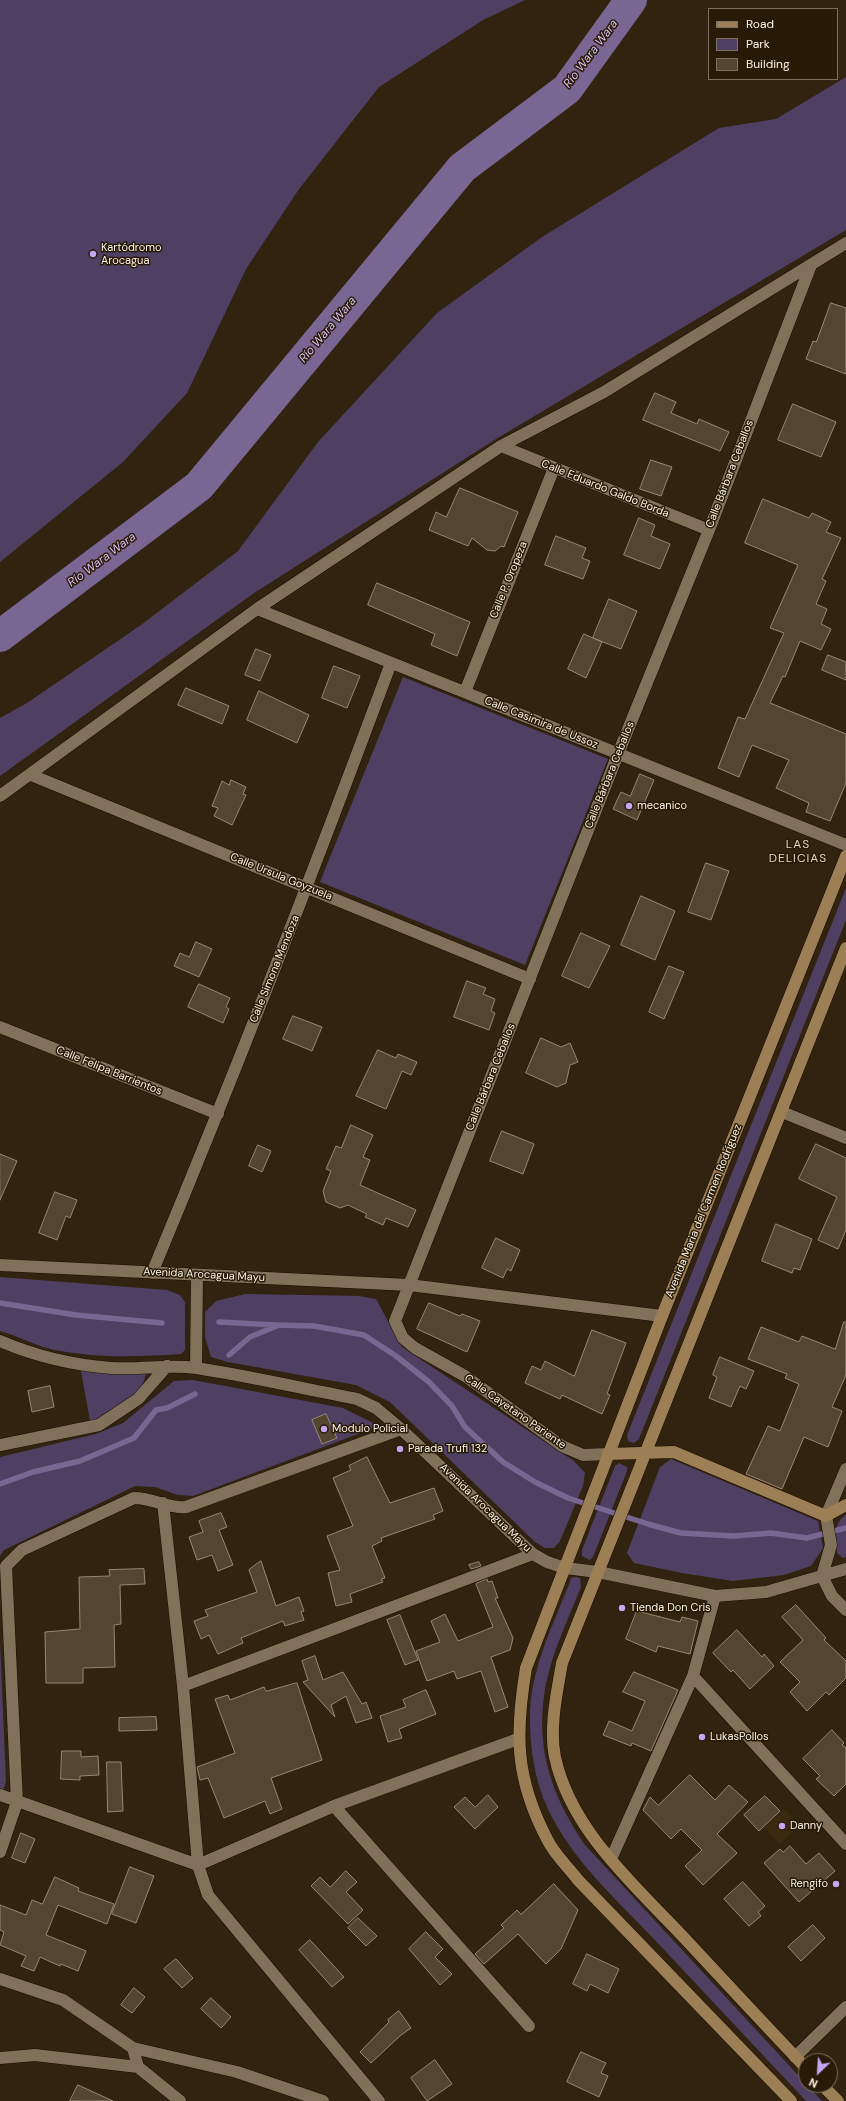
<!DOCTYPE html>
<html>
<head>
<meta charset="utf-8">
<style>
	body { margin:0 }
	#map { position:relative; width:846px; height:2101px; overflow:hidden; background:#312310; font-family:"DM Sans",sans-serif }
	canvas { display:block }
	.legend { position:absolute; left:708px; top:8px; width:130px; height:72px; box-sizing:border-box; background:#271a07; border:1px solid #7c7060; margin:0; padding:5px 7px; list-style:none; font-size:12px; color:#fcf2e6 }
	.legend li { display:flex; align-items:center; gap:8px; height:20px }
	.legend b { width:20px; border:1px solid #7c7060 }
	.north { position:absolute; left:798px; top:2053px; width:40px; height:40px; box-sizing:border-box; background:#271a07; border:1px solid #7c7060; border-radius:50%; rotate:205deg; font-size:11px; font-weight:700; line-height:16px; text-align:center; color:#fcf2e6 }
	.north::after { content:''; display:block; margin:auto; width:14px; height:18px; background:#c6a6f0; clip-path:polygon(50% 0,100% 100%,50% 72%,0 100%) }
</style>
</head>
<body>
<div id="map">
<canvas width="846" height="2101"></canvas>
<ul class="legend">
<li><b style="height:5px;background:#9d7f55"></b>Road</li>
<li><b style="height:11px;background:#4f4063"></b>Park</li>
<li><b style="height:11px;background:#544531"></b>Building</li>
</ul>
<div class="north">N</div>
</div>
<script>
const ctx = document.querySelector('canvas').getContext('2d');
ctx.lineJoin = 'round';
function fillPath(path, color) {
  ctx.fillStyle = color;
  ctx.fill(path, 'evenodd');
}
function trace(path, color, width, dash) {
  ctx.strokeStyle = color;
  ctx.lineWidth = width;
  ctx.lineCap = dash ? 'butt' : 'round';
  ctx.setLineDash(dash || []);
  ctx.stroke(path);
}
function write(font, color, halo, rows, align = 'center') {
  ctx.font = font + ' "DM Sans",sans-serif';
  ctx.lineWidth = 3;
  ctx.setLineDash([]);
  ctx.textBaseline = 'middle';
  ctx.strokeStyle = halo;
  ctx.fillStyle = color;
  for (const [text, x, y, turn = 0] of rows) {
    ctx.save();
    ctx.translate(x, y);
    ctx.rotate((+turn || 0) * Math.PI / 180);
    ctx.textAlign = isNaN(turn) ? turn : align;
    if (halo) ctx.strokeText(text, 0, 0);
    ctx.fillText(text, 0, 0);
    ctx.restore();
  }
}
fillPath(new Path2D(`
	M784,1809l16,16 -20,19 -15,-16z`), '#3b290f');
fillPath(new Path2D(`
	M0,0h525l-42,20 -104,67 -80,102 -53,80 -59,124 -64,69 -123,100z
	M846,77v153l-350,209 -242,154 -254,183v-58l27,-15 114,-78 97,-74 80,-109 119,-129 105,-76 177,-109 57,-9z
	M403,677l205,82 -83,206 -205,-83z
	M846,888v32l-207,519 -5,4 -6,-2 -1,-6z
	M0,1277l167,13 13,5 5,7v48l-4,4c-46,3 -92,5 -138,-7 -14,-5 -28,-12 -43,-16z
	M245,1294l114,2 17,3 26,48 172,114 11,12 -2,13 -23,55 -6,7h-9l-10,-6 -145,-140 -34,-17 -128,-23 -17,-5 -6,-20v-25l11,-11z
	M81,1371l65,1c-3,27 -32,42 -56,49z
	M193,1380l150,28 36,18 -186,70 -15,-1 -23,-8 -20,-1 -131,64 -4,6v-99l96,-23 27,-11 51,-42z
	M671,1459l147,62 5,27 -12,18 -27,9 -51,6 -51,-8 -48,-10 -7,-10 33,-86z
	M619,1463l8,4v4l-34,86 -3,3 -8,-4v-6l33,-84z
	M846,1515v42l-3,1 -6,-5c0,-13 -5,-30 9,-38z
	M576,1577l4,1 1,9c-14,35 -32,72 -37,109 -8,58 10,103 41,149l237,256h-16c-51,-54 -102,-109 -153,-163 -38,-40 -81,-78 -105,-129 -13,-27 -18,-60 -18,-89 -1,-48 23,-95 40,-138l1,-4z
	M0,1641l6,140 -6,21z`), '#4f4063');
trace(new Path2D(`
	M0,1303l76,12 86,8
	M219,1322l57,3
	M229,1355l21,-18 29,-12 35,1 50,9 32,21 33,26 23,24 13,21 38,35 32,20 33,16 80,26 33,9 53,3 37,-3 36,5 39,-10
	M0,1484l33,-12 47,-11 54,-23 22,-28 11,-2 28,-14`), '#796692', 5.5);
trace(new Path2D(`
	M0,636l199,-150 263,-318 105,-79 64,-89`), '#796692', 32);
const building = new Path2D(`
	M831,303l15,5v66l-40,-15 7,-18 3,1z
	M655,393l21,9 -5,11 26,11 2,-5 30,13 -9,19 -77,-31z
	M793,404l43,18 -15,35 -43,-17z
	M651,460l21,7 -11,29 -21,-7z
	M460,488l58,24 -14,35 -3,-1 -6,5 -8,-1 -15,-12 -4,8 -39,-16 7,-18 10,5z
	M763,499l46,19 3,-5 19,9 -5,10 15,6 -19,41 4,2 -10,23 11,5 -6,15 10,5 -10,21 -21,-9 -15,36 -2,-1 -13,27 76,31v49l-16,38 -24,-9 3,-9 -33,-15 13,-28 -37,-15 -13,32 -21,-9 20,-51 7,2 39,-86 -14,-5 28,-63 -53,-22z
	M639,518l16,7 -4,11 19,8 -10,25 -36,-14z
	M556,536l30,12 -4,10 8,3 -7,18 -38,-14z
	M377,583l93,39 -13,34 -26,-11 4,-11 -67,-29z
	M609,599l28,12 -16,38 -28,-11z
	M584,634l18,8 -16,36 -18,-9z
	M256,649l15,6 -11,26 -15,-6z
	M828,655l18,7v18l-24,-10z
	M334,666l26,10 -13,32 -25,-10z
	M186,688l43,18 -7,18 -44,-19z
	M259,691l50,24 -12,28 -50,-23z
	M640,774l14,6 -17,40 -24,-11 8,-17 9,4z
	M231,780l15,7 -3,7 3,1 -14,30 -18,-9 4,-8 -6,-2 10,-25 7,4z
	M706,863l23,8 -18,49 -23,-8z
	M641,896l34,15 -20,49 -34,-15z
	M581,933l29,13 -21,42 -27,-12z
	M196,942l16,7 -13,28 -25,-11 6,-13 9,4z
	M669,966l15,6 -20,47 -15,-7z
	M467,981l19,7 -3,6 12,5 -4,12 4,2 -6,17 -35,-13z
	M199,984l31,14 -4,9 3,2 -6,14 -35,-16z
	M293,1016l29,11 -10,24 -29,-12z
	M541,1038l20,9 9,-4 8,19 -8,3 -4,18 -9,4 -31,-14z
	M378,1050l18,8 2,-4 19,8 -6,13 -9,-4 -16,38 -30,-13z
	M351,1125l22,10 -10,22 7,3 -10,25 56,25 -8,17 -22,-9 -3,7 -18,-8 2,-3 -19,-9 -8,3 -14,-6 -3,-11 8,-20 -5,-2 10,-23 5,2z
	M502,1131l32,13 -11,30 -33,-13z
	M816,1144l30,14v72l-8,19 -20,-9 19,-43 -38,-18z
	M258,1145l13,6 -9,21 -13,-6z
	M0,1154l17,7 -17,39z
	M55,1192l22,8 -7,18 -4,-2 -9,24 -18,-7z
	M776,1224l36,15 -12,31 -6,-2 -2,5 -30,-12z
	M496,1238l24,12 -9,21 -4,-2 -4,9 -21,-10z
	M429,1303l31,13 2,-2 18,7 -13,31 -50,-23z
	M844,1322h2v53l-14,32 10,4 -14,36 -24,-10 -22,52 -36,-15 22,-48 12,5 19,-47 -14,-6 2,-4 -39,-15 13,-32 38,15 3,-6 33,13z
	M592,1330l34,13 -19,51 3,1 -8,19 -40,-19 -2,4 -35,-16 7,-17 9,4 4,-9 29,15z
	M720,1357l34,14 -8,18 -6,-3 -9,21 -22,-9 8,-21 -4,-2z
	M50,1386l4,21 -22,5 -4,-21z
	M326,1414l11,24 -15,6 -10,-24z
	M367,1457l23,46 44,-15 9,23 -10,4 2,4 -54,19 1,3 -10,5 13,32 -4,1 2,3 -33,12 2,8 -16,4 -8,-33 12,-3 -13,-34 26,-10 -20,-48 18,-8 -2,-4z
	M221,1513l6,14 -8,3 14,35 -15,6 -6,-16 -15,5 -8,-23 14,-5 -4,-11z
	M261,1561l15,45 23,-9 5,14 -3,1 3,8 -19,6 -2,-5 -42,17 2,5 -25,11 -9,-19 -8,4 -7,-18 14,-5 -3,-6 52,-18 -8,-22z
	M479,1562l2,4 -10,3 -2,-4z
	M144,1569l1,15 -25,1 1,39 -7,1 1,42 -32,1v15h-37l-1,-51 35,-3 -1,-52 31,-1 -1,-6z
	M487,1579l1,3 4,-1 6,17h-3l18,40 -3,12 -19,7 17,50 -13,5 -14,-41 -24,8 -3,-8 -27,10 -11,-30 24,-9 -9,-21 14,-7 13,27 35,-14 -17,-43z
	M796,1605l30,33 -2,2 22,21v17l-17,17 -3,-3 -19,19 -17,-19 10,-10 -20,-20 23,-22 -21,-23z
	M637,1611l43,11 2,-5 16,4 -8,33 -32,-8 -2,6 -30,-13z
	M400,1615l18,45 -13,5 -18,-45z
	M737,1630l25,27 2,-3 10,12 -24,23 -17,-19 -2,2 -18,-19z
	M315,1656l8,24 20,-8 19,32 4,-2 6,16 -16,5 -10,-27 -15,9 4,12 -32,-35 5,-2 -6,-19z
	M634,1672l44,18 -27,61 -19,-8 -1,3 -28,-11 6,-14 23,10 13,-30 -22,-9z
	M297,1683l25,77 -51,18 11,31 -12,5 -5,-13 -41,17 -16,-40 -8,2 -3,-13 38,-14 -20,-54 13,-4 2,5 34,-13 2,4z
	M426,1690l10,24 -37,15 3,9 -14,4 -8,-26 26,-9 -3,-7z
	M156,1717l1,13 -38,1v-13z
	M832,1730l12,13 -2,2 4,3v36l-12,12 -18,-17 4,-3 -17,-17z
	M62,1751h19v6l17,-1 1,19 -19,1v4l-19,-1z
	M107,1762h14l2,49 -15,1z
	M690,1775l25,25 14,-15 19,17 -31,32 20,19 -34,32 -18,-19 17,-16 -21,-21 -10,10 -28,-29 7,-13 8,8z
	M488,1795l10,12 -23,22 -21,-22 11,-10 10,10z
	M765,1796l15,15 -21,20 -15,-16z
	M21,1833l14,6 -10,24 -13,-5z
	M790,1846l16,18 13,-11 16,18 -36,31 -35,-39 16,-14 3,3z
	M130,1867l24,9 -18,47 -24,-9z
	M346,1871l11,11 -11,10 17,18 -15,14 -37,-38 9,-9 10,10z
	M55,1877l24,11 -1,3 36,13 -7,20 -49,-19 -12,30 40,16 -8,20 -17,-7 -1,2 -20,-9 -6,14 -13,-5 5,-10 -26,-11 4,-13 -4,-2v-25l26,10 6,-15 10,4z
	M743,1882l22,24 -7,6 3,4 -12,10 -25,-27z
	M554,1884l24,26 -17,39 -15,15 -28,-30 -34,30 -9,-10 29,-26 -3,-3 16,-15 4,4z
	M358,1918l19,18 -11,10 -18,-18z
	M813,1925l12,13 -24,23 -13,-14z
	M426,1932l17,17 -8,8 17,17 -12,11 -31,-36z
	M310,1940l34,37 -12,10 -33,-37z
	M587,1954l32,15 -11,24 -18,-9 -3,7 -14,-7z
	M176,1959l17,19 -11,10 -18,-19z
	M134,1988l11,9 -13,16 -11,-8z
	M211,1998l20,19 -10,11 -20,-19z
	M399,2011l12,17 -10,7 -30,28 -11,-11 29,-30 -1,-2z
	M581,2052l25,11 -5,10 7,3 -9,21 -32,-15z
	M435,2060l17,24 -25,17 -16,-23z
	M78,2085l35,16h-43z`);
fillPath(building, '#544531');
trace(building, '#988772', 1);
const street = new Path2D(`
	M501,446l208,84
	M257,609l589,236
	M465,692l89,-224
	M31,775l499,204
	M0,796l257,-187 244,-163 103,-54 242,-149
	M0,1027l218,87
	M782,1112l64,26
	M0,1265l409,20 253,31
	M152,1273c84,-202 163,-405 239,-610
	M0,1341c35,15 73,24 111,27 29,2 57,-4 85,0 54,8 108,21 161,31l19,9 25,21 132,125 14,8 18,6 33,4 117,24 51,-4 80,-23
	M196,1368l1,-92
	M0,1445l99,-20 39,-26 29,-33
	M608,1454l-25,1 -21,-9 -97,-70 -50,-28 -12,-10 -8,-17 223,-567 91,-224 102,-265
	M163,1503l20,183 15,179 10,30 171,206
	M822,1576l9,-31 -5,-29 20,-47
	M822,1576l10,20 14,14
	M693,1676l153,168
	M183,1686l350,-132
	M0,1795l198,70 136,-59 184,-67
	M334,1806l195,220
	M0,1852l17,-50 -11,-236 16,-16 112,-52c20,0 35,11 52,9l215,-78
	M611,1859l82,-183 22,-80
	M0,1979l63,21 70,48 104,24 86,29
	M133,2048l5,19 42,34
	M795,2057l51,-50
	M0,2058l35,-3 103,12`);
const secondary = new Path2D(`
	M608,1454l66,-2 152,64 20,-11
	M806,2068c-40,-42 -79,-84 -118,-126 -50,-54 -117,-110 -133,-185 -6,-29 2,-65 7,-94l284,-715
	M822,2085l16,16
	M791,2101l-213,-221c-10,-13 -24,-26 -31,-41 -32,-61 -32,-105 -21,-171l136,-352 184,-460`);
trace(street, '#190c00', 13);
trace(secondary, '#190c00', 13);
trace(street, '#81715b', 12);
trace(secondary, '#9d7f55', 12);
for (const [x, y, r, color] of [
	[93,254,4,"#c6a6f0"],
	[629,806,4,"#c6a6f0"],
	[324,1429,4,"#c6a6f0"],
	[400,1449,4,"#c6a6f0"],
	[622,1608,4,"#c6a6f0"],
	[702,1737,4,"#c6a6f0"],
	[782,1826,4,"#c6a6f0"],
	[836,1884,4,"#c6a6f0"]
]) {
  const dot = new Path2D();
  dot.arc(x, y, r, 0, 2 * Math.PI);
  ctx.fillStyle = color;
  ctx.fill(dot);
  trace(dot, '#271a07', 1.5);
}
write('11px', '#fcf2e6', '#271a07', [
	["Kartódromo",101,248],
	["Arocagua",101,261],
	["mecanico",637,806],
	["Modulo Policial",332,1429],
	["Parada Trufi 132",408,1449],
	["Tienda Don Cris",630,1608],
	["LukasPollos",710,1737],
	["Danny",790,1826],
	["Rengifo",828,1884,"right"]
], 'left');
write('11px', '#fcf2e6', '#271a07', [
	["Calle Bárbara Ceballos",730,474,-69],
	["Calle Eduardo Galdo Borda",605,489,22],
	["Calle P. Oropeza",509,580,-68],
	["Calle Casimira de Ussoz",541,723,22],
	["Calle Bárbara Ceballos",610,775,-68],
	["Calle Ursula Goyzuela",281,877,22],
	["Calle Simona Mendoza",275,969,-68],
	["Calle Felipa Barrientos",109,1071,22],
	["Calle Bárbara Ceballos",491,1077,-68],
	["Avenida Maria del Carmen Rodríguez",704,1211,-68],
	["Avenida Arocagua Mayu",204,1275,3],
	["Calle Cayetano Pariente",515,1412,35],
	["Avenida Arocagua Mayu",485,1508,44]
]);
write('italic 12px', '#d7c0f7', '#271a07', [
	["Río Wara Wara",591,54,-53],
	["Río Wara Wara",328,330,-50],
	["Río Wara Wara",102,560,-37]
]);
ctx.letterSpacing = '1px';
write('12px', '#e8d6be', '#271a07', [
	["LAS",798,845],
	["DELICIAS",798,859]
]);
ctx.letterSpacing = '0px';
</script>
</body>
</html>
